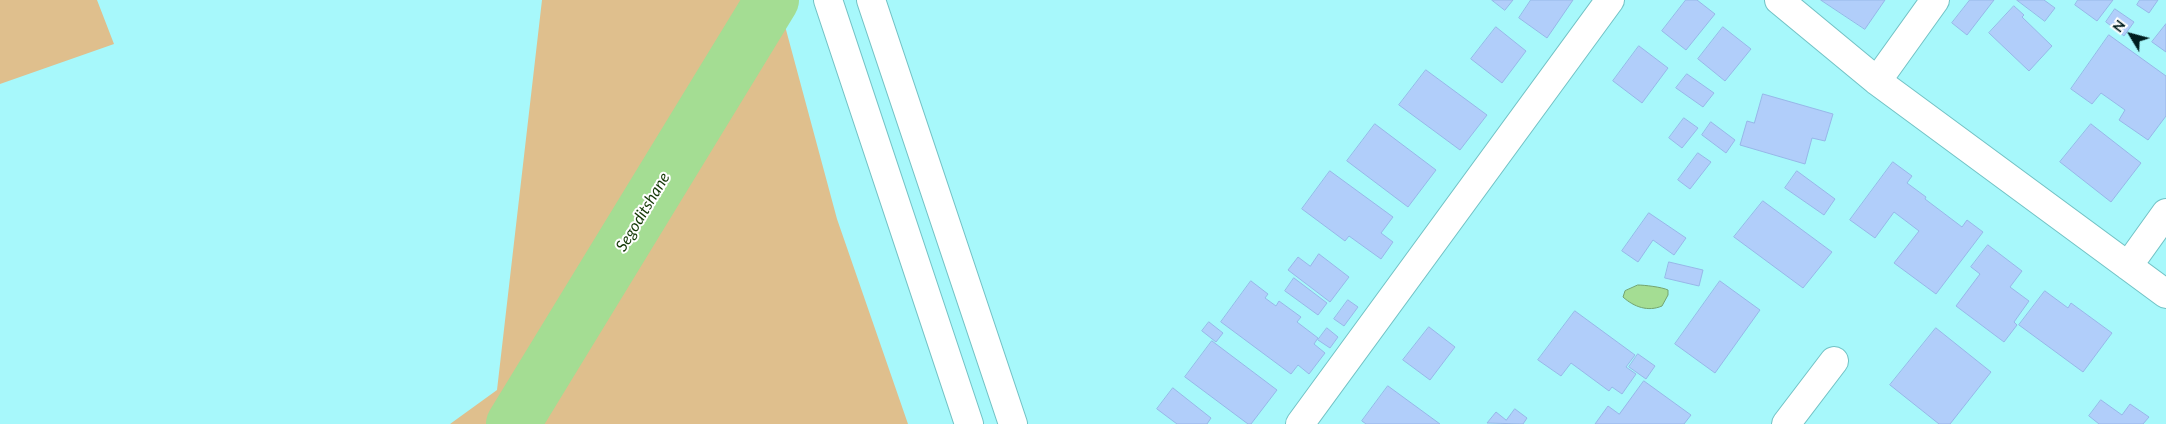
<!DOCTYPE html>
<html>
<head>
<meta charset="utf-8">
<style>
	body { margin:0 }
	#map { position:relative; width:2166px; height:424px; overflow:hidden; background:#a7f8fb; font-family:Lato,sans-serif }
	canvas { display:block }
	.north { position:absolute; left:2106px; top:10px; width:50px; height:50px; -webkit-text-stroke:4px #fff; paint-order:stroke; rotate:307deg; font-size:14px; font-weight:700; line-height:20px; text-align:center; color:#001e1f }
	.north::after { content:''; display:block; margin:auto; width:18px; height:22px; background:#001e1f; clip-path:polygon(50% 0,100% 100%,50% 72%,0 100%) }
</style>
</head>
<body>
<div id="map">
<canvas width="2166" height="424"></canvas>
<div class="north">N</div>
</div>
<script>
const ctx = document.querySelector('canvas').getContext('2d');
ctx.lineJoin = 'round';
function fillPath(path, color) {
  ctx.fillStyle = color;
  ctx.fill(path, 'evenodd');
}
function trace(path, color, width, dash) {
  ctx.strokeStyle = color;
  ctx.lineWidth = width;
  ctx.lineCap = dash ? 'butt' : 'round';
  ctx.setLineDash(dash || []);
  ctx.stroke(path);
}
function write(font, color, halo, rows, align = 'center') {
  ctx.font = font + ' Lato,sans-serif';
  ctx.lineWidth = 4;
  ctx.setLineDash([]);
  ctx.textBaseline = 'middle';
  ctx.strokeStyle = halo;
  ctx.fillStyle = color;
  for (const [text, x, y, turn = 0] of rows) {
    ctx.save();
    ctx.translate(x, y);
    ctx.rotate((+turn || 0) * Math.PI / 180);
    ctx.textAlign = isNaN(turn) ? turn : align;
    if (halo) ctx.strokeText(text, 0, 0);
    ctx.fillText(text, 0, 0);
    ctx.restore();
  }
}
fillPath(new Path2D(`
	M0,0h97l17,44 -114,40z
	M542,0h236l59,219 71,205h-458l47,-34z`), '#dfbf8d');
const water = new Path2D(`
	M1638,285c6,0 24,2 30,5v5l-6,11c-14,6 -28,1 -39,-9l2,-6z`);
fillPath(water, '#a4dd93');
trace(water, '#73a470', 1);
trace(new Path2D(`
	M513,424l259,-424`), '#a4dd93', 54);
const building = new Path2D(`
	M1492,0h21l-8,10z
	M1531,0h42l-26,38 -28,-20z
	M1686,0h11l18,14 -29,36 -24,-19z
	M1821,0h64l-20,29z
	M1970,0h24l-27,35 -15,-12z
	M2017,0h27l11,8 -10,13z
	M2078,0h35l-16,21 -22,-16z
	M2140,0h18l-9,13 -12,-8z
	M2014,6l10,9 -2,2 30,29 -23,25 -40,-38z
	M2115,9l19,13 -10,14 -18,-14z
	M2166,24v28l-14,-10z
	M1496,27l30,24 -24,32 -31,-24z
	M1723,27l28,22 -26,32 -27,-22z
	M2109,35l57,41v40l-18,24 -29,-20 6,-10 -24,-17 -9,11 -21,-15z
	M1639,46l29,22 -26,35 -29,-22z
	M1426,70l61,45 -27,35 -61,-45z
	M1687,74l27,19 -11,14 -27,-19z
	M1763,94l70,20 -8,27 -13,-3 -7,26 -65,-19 7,-24 7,2z
	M1684,118l14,10 -16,20 -13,-10z
	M1711,122l24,18 -9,13 -24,-18z
	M1375,124l61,46 -28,37 -61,-46z
	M2091,124l50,39 -30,39 -51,-40z
	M1698,153l13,9 -21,27 -12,-9z
	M1893,162l19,14 -5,7 19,14 -1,2 37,28 5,-7 16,12 -47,62 -42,-31 25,-32 -25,-19 -19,26 -25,-18z
	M1330,171l63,46 -12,16 12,9 -12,17 -32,-23 -4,5 -43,-32z
	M1797,171l38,28 -11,16 -39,-27z
	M1763,201l69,51 -29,36 -69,-51z
	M1649,213l37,25 -12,17 -21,-15 -15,22 -16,-11z
	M1988,245l34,26 -12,16 19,14 -15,21 3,3 -13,17 -48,-36 24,-32 -9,-7z
	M1319,254l30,23 -19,25 -42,-32 10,-13 12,9z
	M1669,262l34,8 -4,16 -34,-8z
	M1294,278l33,25 -9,12 -33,-24z
	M1251,281l17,13 -3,4 11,8 3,-5 22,16 -4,5 21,16 -4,6 11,9 -16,21 -11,-9 -7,9 -70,-52z
	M1720,281l40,29 -45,63 -40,-29z
	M2045,291l23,17 3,-5 41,30 -29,39 -64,-47z
	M1348,300l10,7 -14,19 -10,-7z
	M1575,311l60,44 -9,12 10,7 -14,20 -10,-7 -3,4 -38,-28 -10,13 -23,-16z
	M1209,322l14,11 -7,9 -14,-11z
	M1429,327l26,20 -25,33 -27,-20z
	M1327,328l11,9 -8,11 -12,-8z
	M1936,328l55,44 -41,52h-11l-49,-39z
	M1212,341l65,49 -26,34h-3l-63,-47z
	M1638,354l17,12 -9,13 -17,-12z
	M1644,381l47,34 -7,9h-89l13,-18 11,8z
	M1388,386l52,38h-74l-4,-3z
	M1173,388l38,30 -4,6h-30l-20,-15z
	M2101,400l21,15 8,-11 19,13 -6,7h-44l-10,-8z
	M1515,409l12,9 -4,6 -36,-1 9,-11 10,8z`);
fillPath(building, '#b1cefa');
trace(building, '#97b7e8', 1);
const street = new Path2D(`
	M1779,0l98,81 289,213
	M1877,81l58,-81
	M2128,266l38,-53
	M1300,424l310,-424
	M1786,424l48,-63`);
const primary = new Path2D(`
	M828,0l141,424
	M871,0l142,424`);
trace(street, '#72c2c5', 30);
trace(primary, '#72c2c5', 30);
trace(street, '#fff', 28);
trace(primary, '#fff', 28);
write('italic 16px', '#143906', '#fff', [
	["Segoditshane",643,212,-59]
]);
</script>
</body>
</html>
